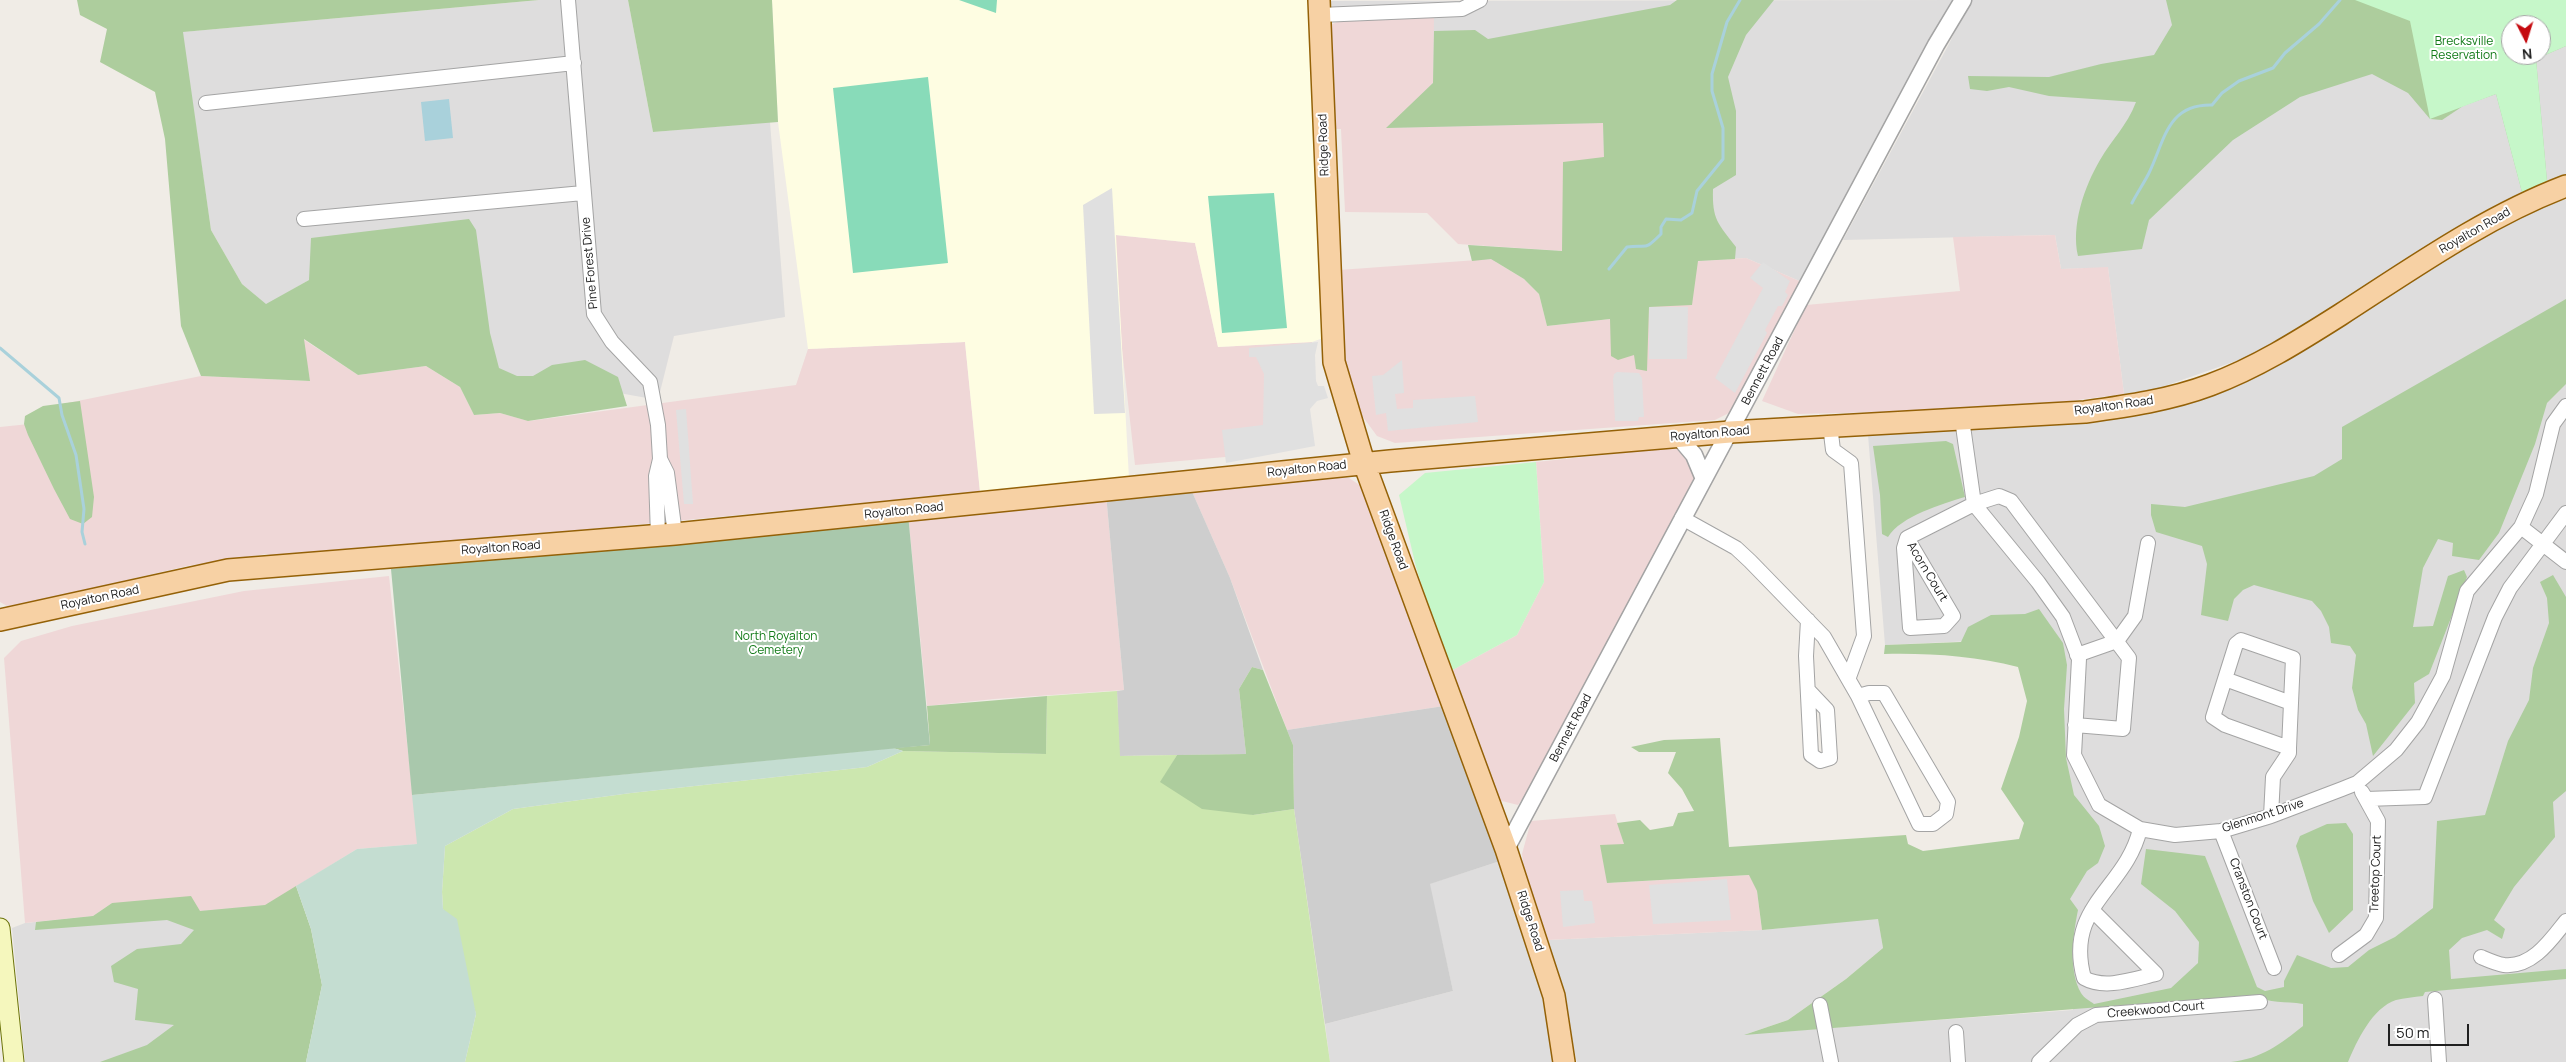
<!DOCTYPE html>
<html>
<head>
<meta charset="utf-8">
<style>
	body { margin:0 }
	#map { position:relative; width:2566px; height:1062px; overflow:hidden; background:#f0ece6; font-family:Manrope,sans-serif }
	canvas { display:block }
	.north { position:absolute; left:2501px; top:15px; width:50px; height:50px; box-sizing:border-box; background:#fff; border:1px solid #a6a6a6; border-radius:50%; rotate:175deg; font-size:14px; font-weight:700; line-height:20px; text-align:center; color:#202020 }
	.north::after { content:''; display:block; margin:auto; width:18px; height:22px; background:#c50a0f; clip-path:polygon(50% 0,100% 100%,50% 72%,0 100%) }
	.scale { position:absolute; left:2388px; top:1024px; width:81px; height:22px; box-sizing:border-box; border:2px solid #202020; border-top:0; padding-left:6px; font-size:15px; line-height:18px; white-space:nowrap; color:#202020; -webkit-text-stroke:4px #fff; paint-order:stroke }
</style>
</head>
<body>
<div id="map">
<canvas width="2566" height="1062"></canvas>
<div class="north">N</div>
<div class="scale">50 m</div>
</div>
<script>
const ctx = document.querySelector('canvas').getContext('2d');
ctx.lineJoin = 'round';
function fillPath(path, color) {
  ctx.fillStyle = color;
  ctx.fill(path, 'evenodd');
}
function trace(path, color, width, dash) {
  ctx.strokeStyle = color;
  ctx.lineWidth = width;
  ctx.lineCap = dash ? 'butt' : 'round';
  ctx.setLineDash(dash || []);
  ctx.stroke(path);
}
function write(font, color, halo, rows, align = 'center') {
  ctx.font = font + ' Manrope,sans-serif';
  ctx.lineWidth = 4;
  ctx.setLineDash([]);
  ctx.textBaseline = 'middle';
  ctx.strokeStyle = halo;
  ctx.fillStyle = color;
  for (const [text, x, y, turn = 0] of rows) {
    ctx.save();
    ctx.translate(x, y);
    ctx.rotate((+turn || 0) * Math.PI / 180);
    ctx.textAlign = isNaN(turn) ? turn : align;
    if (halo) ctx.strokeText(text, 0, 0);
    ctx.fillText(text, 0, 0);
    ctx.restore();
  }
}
fillPath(new Path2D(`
	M539,0h89l25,132 117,-10 15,195 -111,19 -16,64 -50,-9 -119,6 -180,-117 -43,25 -24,-21 -31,-54 -29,-198z
	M1957,0l-153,283 -58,-25 -105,7 -169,-4 -4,-16 94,6 -176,-123 48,-110 -94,3 -11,-20z
	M1970,0h596v178l-69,26 -173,110 -71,41 -97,34 -32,5 -16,-126 -47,1 -6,-34 -212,5 106,-196zM2511,25h30v30h-30z
	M2566,199v863h-989l-30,-122 215,-10 116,-12 5,30 -37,31 -58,41 -41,14 326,-24 -36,-372 -152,7 -17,-210 235,-18 66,-9 289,-157 63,-37z
	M1500,861l45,128 11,73h-226l-5,-38 128,-33 -24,-107z
	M296,886l10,176h-281l-13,-134 13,-5 68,-7 173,-11z`), '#dedddd');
fillPath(new Path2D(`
	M1434,17l-1,66 -46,45 216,-5 1,35 -41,5v88l-105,-7 -31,-31 -82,-1 -4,-83h-10l-1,-104 12,-5z
	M1115,235l80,8 23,104 94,-5 -5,66 -48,46 -124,11 -13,-116z
	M2055,235l6,34 47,-2 16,127 -78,10 -81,6 -167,4 -36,-13 44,-96 154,-14 -7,-54z
	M1746,258l58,25 -65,125 -24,12 -320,23 -18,-7 -14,-19 -10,-24 -8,-30 -6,-93 152,-11 33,20 15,15 8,32 63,-7 31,-54z
	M303,339l55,36 68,-9 34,21 14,28 26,-2 29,8 267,-36 12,-36 157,-7 15,150 -694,66 -20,-4 -79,12 -162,38 -18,2 -7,-4v-175l29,-3 14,-16 158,-32 109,5z
	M1669,448l9,1 17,21 -2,19 -156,290 -19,26 -20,-5 -49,-128 68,-37 27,-53 -8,-120z
	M1328,476l21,2 12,8 83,220 -157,24 -57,-152 -40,-91z
	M1106,494l18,196 -130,9 -67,7 -19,-192z
	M389,576l29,268 -61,5 -91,56 -66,6 -88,-8 -19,13 -68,7 -21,-265 17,-17 51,-15 172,-35z
	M1615,814l9,30 -17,39 143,-8 7,16 5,39 -215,10 -23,-70 -2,-16 9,-33z`), '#efd7d7');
fillPath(new Path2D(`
	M772,0h541l10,338 -11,4 -94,5 -23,-104 -79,-8 13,244 -149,13 -15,-150 -157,7 -30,-227z`), '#fefde2');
fillPath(new Path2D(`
	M1190,487l40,91 33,92 -11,-3 -13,22 7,65 -127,2 -2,-65 7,-1 -18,-196z
	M1444,706l56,155 -70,23 23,107 -128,33 -31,-215 -1,-64 -6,-15z`), '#cecece');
fillPath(new Path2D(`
	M1117,691l3,65 57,-1 -16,27 92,33 41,-6 36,253h-865l11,-48 -33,-105 -1,-17 3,-46 68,-37 118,-16 236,-26 36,-16 143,3 1,-58z`), '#cce7af');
fillPath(new Path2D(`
	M77,0h462l-356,32 28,198 31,54 24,20 43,-24 2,-42 158,-19 7,11 14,103 9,35 18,8h16l19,-11 33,-5 33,17 9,29 -99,15 -28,-8 -26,2 -14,-28 -34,-21 -68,9 -54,-36 6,42 -109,-5 -20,-50 -16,-187 -10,-47 -55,-30 7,-33 -27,-14z
	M628,0h144l6,122 -125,10z
	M1677,0h97l-28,35 -18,42 8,34v64l-23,14c-1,31 5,34 23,58l-1,12 -37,2 -6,44 -43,2 -2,64 -11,-2 -2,-14 -16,5 -7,-4 -1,-37 -63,7 -8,-32 -15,-15 -33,-20 -19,2 -4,-16 94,6 1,-89 41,-5 -1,-34 -217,5 47,-45 1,-52 41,-1 13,9 182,-34z
	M2166,0h400v46l-30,13 11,122 -24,15 -27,-102 -33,12 -21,14 -12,-1 -22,-26 -36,-19 -72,23 -67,43 -84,80 -7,29 -64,7c-7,-30 6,-69 22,-96 12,-21 27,-34 36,-58l-87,-6 -40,-9 -22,4 -17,-2 -2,-13 81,1 52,-13 53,-9 18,-30zM2511,25h30v30h-30z
	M2566,299v85l-19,19 -12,41 -36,89 -20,27 -27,-4 1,-13 -15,-4 -15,29 -10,59 20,-1 15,-50 16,-6 3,7 -38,97 -15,9 1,20 -42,53 -7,-32 -8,-14 -6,-22 4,-33 -6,-9 -19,-3 -2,-16 -8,-16 -9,-10 -58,-16 -11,5 -9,9 -6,22 -27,-6 6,-51 -5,-18 -46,-14 -5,-17v-11l34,3 129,-31 28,-17v-32z
	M80,401l14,96 -2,20 -9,7 -13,-5 -16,-30 -26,-54 -4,-11 1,-8 18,-10z
	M1946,441l7,3 12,53c-23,7 -64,19 -77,40l-6,-3 -2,-39 -7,-49z
	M2553,575l13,22v194l-13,11 2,35 -41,50 -20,33 11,9 -3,10 -15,-9 -25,8 -13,12 2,29 115,-10v10l-141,13 -2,4c-9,1 -19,2 -27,4 -24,8 -39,41 -48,62h-117c29,-3 50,-18 72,-36v-22c-18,-3 -33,0 -50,-9l-509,40 44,-15 58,-41 37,-31 -5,-29 -116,11 -5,-39 -8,-16 -142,8 -7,-38 24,-1 -7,-21 23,-3 10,10 23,-4 5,-13 16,-2 -12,-22 -14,-16 8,-21h-37l-8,-5 33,-7 56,-2 9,109 177,-12 2,9 15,7 96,-12 5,-16 -23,-34 18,-52 8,-36 -9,-34c-44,-11 -88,-14 -134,-13l1,-9 76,-3 7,-15 23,-12 34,-1 14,-5 24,34 4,22 -3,44 2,49 8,37 25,31 6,20 -7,17 -11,8 -17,28 8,11c-5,25 -10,60 3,83 3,5 9,8 13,11l77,-16 27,-25 1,-21 -24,-31 -34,-27 5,-35 59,7 52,131 8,4 19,-4v-6l13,-26 34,13 17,-1 21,-17 26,-13 38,-29 4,-87 48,-6 23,-74 21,-41 4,-32 16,-45 -2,-25 -7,-16z
	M1252,667l11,3 30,75 1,64 -41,6 -51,-6 -42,-27 17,-27 69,-1 -7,-65z
	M1047,696l-1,58 -143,-3 -10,-3 37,-3 -3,-39z
	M2346,823l7,11v76l-24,23 -16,-32 -12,-39 -5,-16 4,-10 27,-12z
	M296,886l15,43 11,56 -16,77h-206l47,-17 27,-20 -39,-5 3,-31 -24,-7 -3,-16 26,-17 44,-5 13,-14 -27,-10 -132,10 1,-8 57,-6 19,-13 79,-7 9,15 65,-6z`), '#adcd9d');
fillPath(new Path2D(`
	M893,748l10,3 -36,16 -236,26 -118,16 -68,37 -3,46 1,17 14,10 19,95 -11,48h-159l16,-77 -11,-56 -15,-43 61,-37 60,-5 -5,-49z`), '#c4ddd1');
fillPath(new Path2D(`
	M908,514l22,231 -518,50 -21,-226z`), '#a9c8ac');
fillPath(new Path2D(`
	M2355,0h211v46l-30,13 11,122 -24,15 -27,-102 -66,25 -20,-98zM2511,25h30v30h-30z
	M1536,462l8,120 -27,53 -68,37 -33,-105 -17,-72 26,-22z`), '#c6f7c9');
fillPath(new Path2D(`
	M959,0h38l-1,13z
	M928,77l20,186 -95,10 -20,-185z
	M1274,193l13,135 -65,5 -14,-137z`), '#88dbb9');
fillPath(new Path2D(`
	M1112,188l13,225 -31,1 -11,-209z
	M1763,262l27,19 -5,11 3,3 -6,11h-4l-13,24 2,3 -32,60 -20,-15 48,-90 -13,-10z
	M1649,307h39l-1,52h-38z
	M1318,342l-3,13 1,26 2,5h6l4,12 -11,3 -7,8 5,37 -89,17 -4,-33 41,-5 1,-51 -8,-17h-7v-9z
	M1402,360l2,33 -9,1 2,15 16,-1v-8l62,-4 3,26 -90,9 -2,-18 -10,2 -4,-39 11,-1z
	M1617,372l22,1 3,5 2,39h-5l-1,4h-23l-2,-41 1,-6z
	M686,409l7,95h-9l-8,-94z
	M1727,879l4,41 -78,4 -4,-39z
	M1583,890l1,11h8l3,22 -32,4 -3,-36z`), '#e0e0e0');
fillPath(new Path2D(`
	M449,99l4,39 -28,3 -4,-39z`), '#a9d1db');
trace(new Path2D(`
	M2132,203c5,-10 12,-20 17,-30 16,-33 18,-69 63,-68l10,-12 17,-12 34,-13 12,-15 34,-29 21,-24
	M1609,269l18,-22c22,-3 16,5 34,-13v-7l5,-8 15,1 11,-7 5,-22 26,-32v-31l-11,-37v-17l15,-52 13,-22
	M0,348l59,50 3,17 14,40 8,54 -2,23 3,12`), '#a9d1db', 3);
const minor = new Path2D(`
	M568,0l26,314 18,28 38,40 8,43 2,34 -4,17 2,60
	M1320,15l142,-6 18,-9
	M206,103l368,-40
	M304,219l279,-26
	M1962,419l12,85 64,78 25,35 16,42 -5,96 25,50 41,24 35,6 46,-4 50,-15 71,-27 15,-6 39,-33 22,-28 25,-46 24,-85 54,-64 15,-33 17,-70 13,-18
	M1830,425l3,25 18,13 13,173 -15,41
	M660,459l7,14 8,61
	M1682,518l54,30 14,13 74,76 34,59 61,128h14l13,-10 2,-12 -64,-109h-15l-11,3
	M2521,527l45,35
	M1907,538l46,78 -9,10 -34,2 -6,-80 3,-10 67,-34 25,-8 12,5 118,157 -6,71 -48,-4
	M1808,620l-2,36 5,99 9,6 10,-3 -3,-48 -18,-19
	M2077,655l40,-14 18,-25 13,-73
	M2225,679l66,24
	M2366,799l59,-2 70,-180 15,-29 56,-75
	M2271,816l2,-39 16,-24v-5l4,-90 -52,-18 -5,4 -23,73 12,8 64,23
	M2221,831l53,137
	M2092,910l64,64c-22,5 -51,16 -72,4 -20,-72 42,-89 56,-149
	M2339,955l27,-20 10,-17 2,-97 -16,-29
	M2481,957c7,3 16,7 23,8 28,3 47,-25 62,-44
	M2435,999l4,63
	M1820,1005l11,57
	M1956,1032l2,30
	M2039,1062l38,-37 19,-10 164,-13`);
const tertiary = new Path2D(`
	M1678,436l16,19 10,24
	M1506,849l430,-804 27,-45`);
const secondary = new Path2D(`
	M0,928l14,134`);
const primary = new Path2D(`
	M1319,0l15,362 30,101 142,386 48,147 10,66
	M0,620l228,-50 447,-36 715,-73 340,-29 355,-20c43,-6 85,-12 125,-27 46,-17 89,-44 130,-70 73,-47 145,-98 226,-129`);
trace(minor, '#a4a4a4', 16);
trace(tertiary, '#a4a4a4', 19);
trace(secondary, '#6b730a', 21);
trace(primary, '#946107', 24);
trace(minor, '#fff', 14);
trace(tertiary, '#fff', 16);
trace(secondary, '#f5f7bd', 19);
trace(primary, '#f7d1a4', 21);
write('12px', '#117a17', '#fff', [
	["Brecksville",2464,42],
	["Reservation",2464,56],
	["North Royalton",776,637],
	["Cemetery",776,651]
]);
write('12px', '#202020', '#fff', [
	["Ridge Road",1324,145,-92],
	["Royalton Road",2475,231,-30],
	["Pine Forest Drive",590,263,-95],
	["Bennett Road",1763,371,-62],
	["Royalton Road",2114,406,-8],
	["Royalton Road",1710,434,-5],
	["Royalton Road",1307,469,-6],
	["Royalton Road",904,511,-6],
	["Ridge Road",1393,540,70],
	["Royalton Road",501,548,-4],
	["Acorn Court",1927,572,59],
	["Royalton Road",100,598,-12],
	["Bennett Road",1571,728,-62],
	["Glenmont Drive",2263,816,-18],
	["Treetop Court",2376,874,-88],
	["Cranston Court",2248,899,69],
	["Ridge Road",1530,921,72],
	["Creekwood Court",2156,1010,-5]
]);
</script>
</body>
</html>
